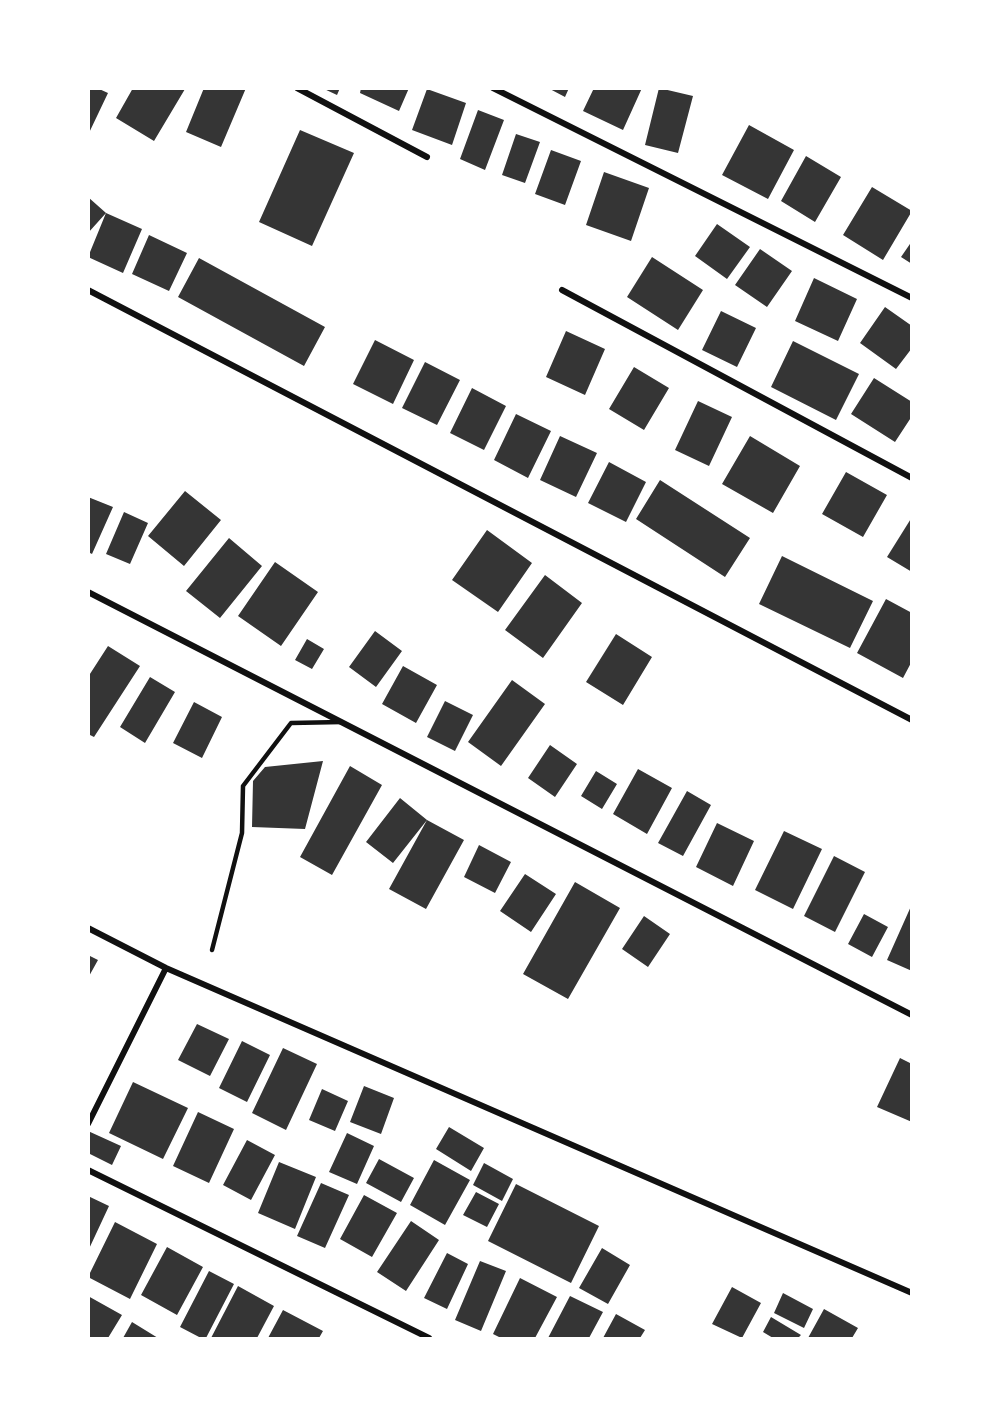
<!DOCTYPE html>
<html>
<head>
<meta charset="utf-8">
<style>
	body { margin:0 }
	#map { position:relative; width:1000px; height:1427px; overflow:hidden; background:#fff; font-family:Barlow,sans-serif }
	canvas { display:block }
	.frame { position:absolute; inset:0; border:90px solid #fff; pointer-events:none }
</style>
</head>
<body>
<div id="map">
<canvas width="1000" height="1427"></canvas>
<div class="frame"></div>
</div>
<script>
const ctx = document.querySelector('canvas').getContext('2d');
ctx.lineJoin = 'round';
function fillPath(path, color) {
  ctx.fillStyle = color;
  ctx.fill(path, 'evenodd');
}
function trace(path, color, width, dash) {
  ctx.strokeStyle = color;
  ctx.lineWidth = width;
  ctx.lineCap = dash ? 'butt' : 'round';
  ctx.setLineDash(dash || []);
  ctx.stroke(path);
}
fillPath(new Path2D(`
	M88,88h9l11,5 -20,42z
	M133,88l52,1 -31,52 -38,-23z
	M204,88h42l-25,59 -35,-15z
	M322,88h18l-3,7z
	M361,88h48l-10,23 -39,-18z
	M548,88h21l-4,9z
	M594,88h48l-19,42 -40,-19z
	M659,88l34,8 -15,57 -33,-8z
	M427,89l39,14 -14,42 -40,-15z
	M478,110l26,10 -19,50 -25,-11z
	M749,125l45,25 -26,49 -46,-24z
	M300,130l54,23 -42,93 -53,-24z
	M516,134l24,8 -15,41 -23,-8z
	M551,150l30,11 -16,44 -30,-11z
	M806,156l35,21 -26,45 -34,-21z
	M604,172l45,16 -18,53 -45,-16z
	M872,187l40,24 -29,49 -40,-25z
	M88,197l18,16 -18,20z
	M106,213l36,16 -19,44 -35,-16z
	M717,224l33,23 -23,32 -32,-23z
	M149,235l38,18 -18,38 -37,-17z
	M912,241v23l-11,-7z
	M760,249l32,22 -25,36 -32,-22z
	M652,257l51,33 -25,40 -51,-33z
	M199,258l126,69 -21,39 -126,-69z
	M814,278l43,21 -19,42 -43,-20z
	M885,307l27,19v22l-16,21 -36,-26z
	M721,311l35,17 -19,39 -35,-17z
	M566,331l39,18 -20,46 -39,-18z
	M375,340l39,20 -21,44 -40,-20z
	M793,341l66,33 -23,46 -65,-33z
	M425,362l35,18 -23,45 -35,-17z
	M634,367l35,21 -25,42 -35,-21z
	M874,378l38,24v14l-17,26 -44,-28z
	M472,388l34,18 -22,44 -34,-17z
	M698,401l34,16 -23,49 -34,-16z
	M516,414l35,17 -23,47 -34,-18z
	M560,436l37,17 -21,44 -36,-17z
	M750,436l50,30 -27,47 -51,-29z
	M609,462l37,20 -20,40 -38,-19z
	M846,472l41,23 -24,42 -41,-23z
	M660,480l90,58 -25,39 -89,-58z
	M185,491l36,29 -37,46 -36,-30z
	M88,497l25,10 -21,47 -4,-2z
	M124,512l24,11 -18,41 -24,-10z
	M912,517v55l-25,-15z
	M487,530l45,33 -34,49 -46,-32z
	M229,538l33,28 -42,52 -34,-27z
	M782,556l91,45 -23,47 -91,-44z
	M275,562l43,30 -37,54 -43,-30z
	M545,575l37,28 -39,55 -38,-28z
	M886,599l26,14v48l-9,17 -46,-25z
	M375,631l27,20 -26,36 -27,-20z
	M616,634l36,23 -29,48 -37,-23z
	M307,639l17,10 -12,20 -17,-9z
	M108,646l32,20 -46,71 -6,-3v-57z
	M403,666l34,19 -21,38 -34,-19z
	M150,677l25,15 -30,51 -25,-16z
	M512,680l33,24 -44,62 -33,-24z
	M445,701l28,14 -18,36 -28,-14z
	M194,702l28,15 -20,41 -29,-15z
	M550,745l27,19 -22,33 -27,-19z
	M323,761l-18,68 -53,-2 1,-46 12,-14z
	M350,766l32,19 -50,90 -32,-18z
	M638,769l34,19 -25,46 -34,-20z
	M596,771l21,13 -15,25 -21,-13z
	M687,791l24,14 -28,51 -25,-13z
	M400,798l27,22 37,20 -38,69 -37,-20 38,-69 -34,43 -27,-21z
	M717,823l37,18 -21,45 -37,-19z
	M784,831l38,18 -29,60 -38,-19z
	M479,845l32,17 -16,31 -31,-16z
	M834,856l31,16 -30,60 -31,-16z
	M525,874l31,20 -25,38 -31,-21z
	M575,882l45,26 -52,91 -45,-25z
	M912,904v67l-25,-11z
	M864,914l24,13 -16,30 -24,-13z
	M644,916l26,18 -22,33 -26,-18z
	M88,955l10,5 -10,18z
	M197,1024l32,15 -19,37 -32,-16z
	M242,1041l28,14 -23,47 -28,-14z
	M283,1048l34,16 -31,66 -34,-17z
	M900,1058l12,6v58l-35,-15z
	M133,1082l55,26 -25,51 -54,-26z
	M364,1086l30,12 -13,36 -31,-12z
	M322,1089l26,12 -13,30 -26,-11z
	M198,1112l36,17 -25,54 -36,-17z
	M449,1127l35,21 -13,23 -35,-22z
	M88,1131l33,15 -9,19 -24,-12z
	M347,1133l27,13 -17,38 -28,-12z
	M247,1140l28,15 -24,45 -28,-15z
	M379,1159l35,19 -13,24 -35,-19z
	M434,1160l36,20 -25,45 -35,-20z
	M279,1162l37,15 -21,52 -37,-16z
	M484,1163l29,16 -11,22 -29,-16z
	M321,1183l28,12 -24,53 -28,-12z
	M516,1184l83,42 -28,57 -83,-42z
	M476,1192l23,12 -12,23 -24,-12z
	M364,1195l33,18 -25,44 -32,-18z
	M88,1196l21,10 -21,45z
	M411,1221l28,19 -33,51 -29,-19z
	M115,1222l42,22 -27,55 -42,-22z
	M167,1247l36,20 -26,48 -36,-20z
	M602,1248l28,17 -22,39 -29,-16z
	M447,1253l21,11 -21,45 -23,-11z
	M480,1261l26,10 -25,60 -26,-11z
	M209,1271l25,13 -28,54h-5l-21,-11z
	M520,1278l37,19 -22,41h-34l-8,-4z
	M238,1286l36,20 -17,32h-46z
	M732,1287l29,16 -19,35 -30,-14z
	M783,1293l30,16 -9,19 -30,-15z
	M88,1296l34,19 -14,23h-20z
	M570,1296l33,16 -14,26h-41z
	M824,1309l34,19 -6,10h-44z
	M283,1310l40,21 -4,7h-51z
	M616,1314l29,16 -5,8h-37z
	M771,1317l30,18 -3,3h-25l-10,-6z
	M132,1322l26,16h-35z`), '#353535');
trace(new Path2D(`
	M212,950l30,-117 1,-47 48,-63 51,-1`), '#111', 4.5);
trace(new Path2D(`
	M297,88l130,69
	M493,88l419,210
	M88,290l824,430
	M562,290l350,188
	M88,592l824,423
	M88,928l78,40 746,325
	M88,1124l78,-156
	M88,1170l341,168`), '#111', 6);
</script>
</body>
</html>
